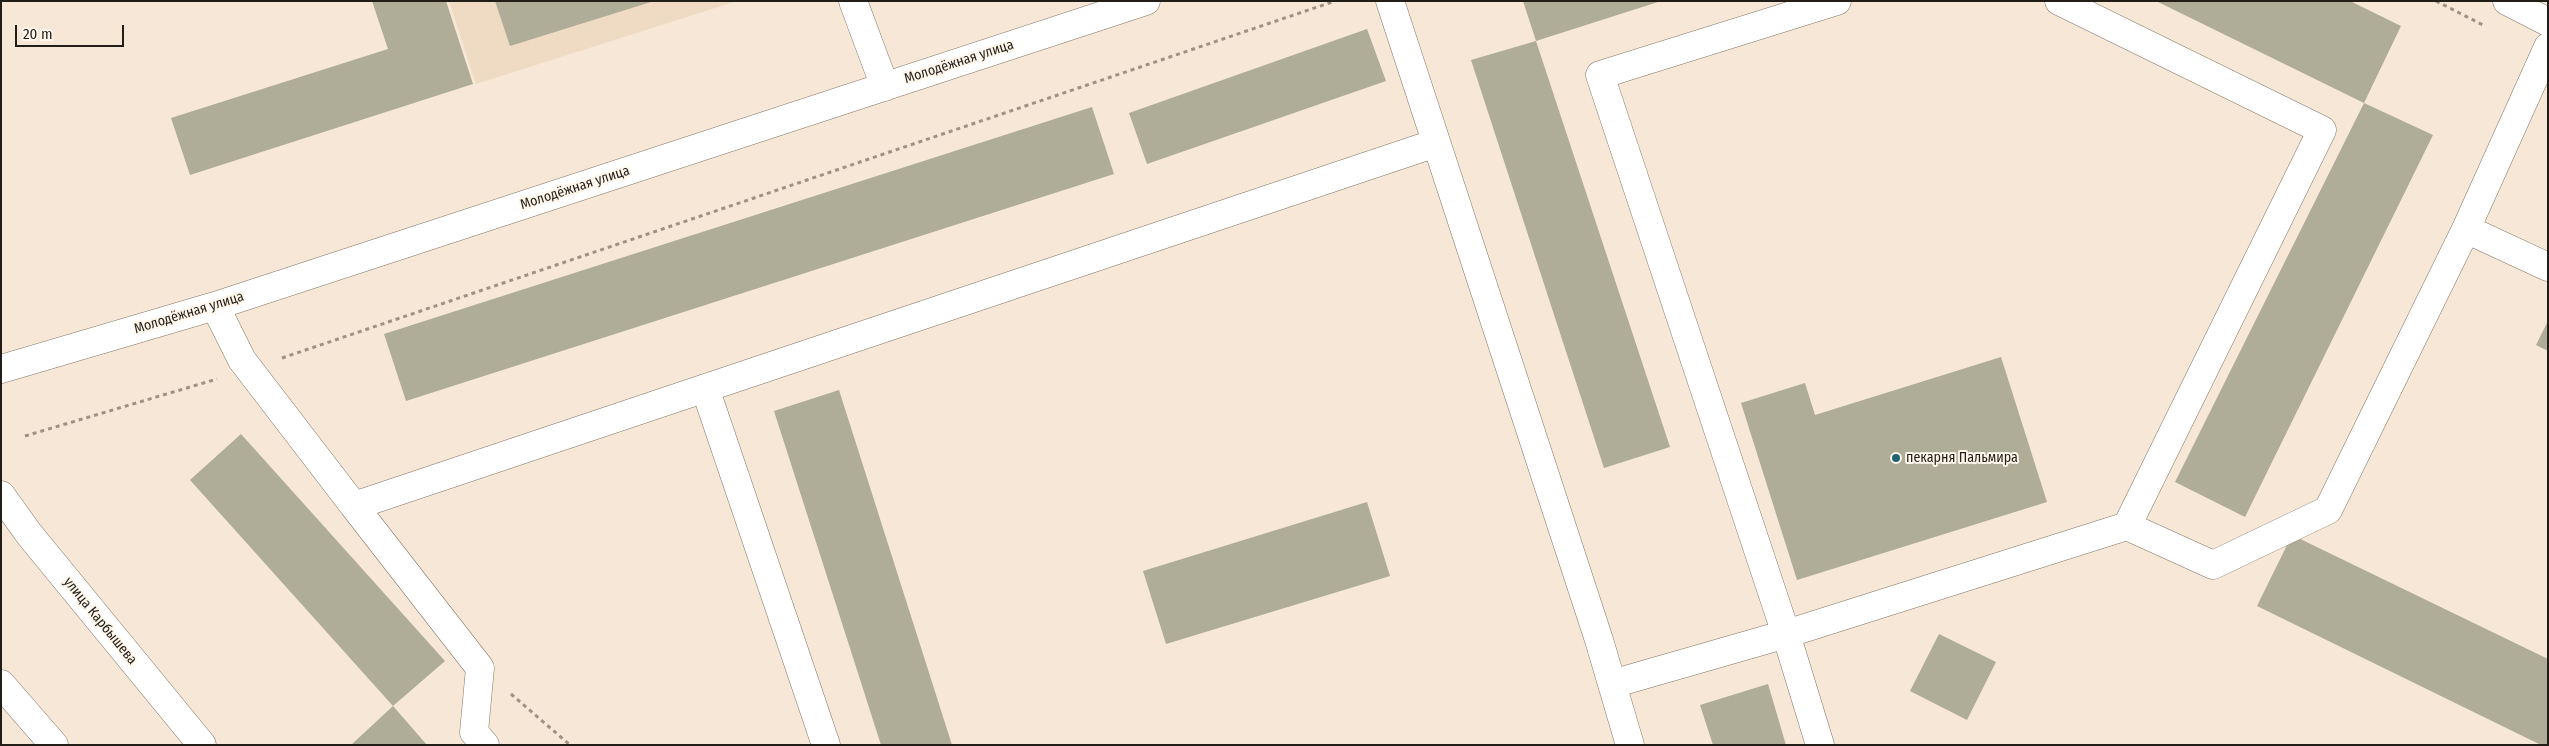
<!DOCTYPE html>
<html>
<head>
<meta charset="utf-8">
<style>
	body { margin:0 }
	#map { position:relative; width:2549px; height:746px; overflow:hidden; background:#f6e7d6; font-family:"Fira Sans Condensed",sans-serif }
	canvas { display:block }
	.frame { position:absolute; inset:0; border:2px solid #221d17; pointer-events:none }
	.scale { position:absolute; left:15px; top:25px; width:109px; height:22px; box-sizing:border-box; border:2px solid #221d17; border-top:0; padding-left:6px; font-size:15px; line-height:18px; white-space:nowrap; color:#221d17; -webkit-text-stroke:4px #fef5eb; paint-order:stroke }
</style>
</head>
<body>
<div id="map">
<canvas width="2549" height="746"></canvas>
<div class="frame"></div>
<div class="scale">20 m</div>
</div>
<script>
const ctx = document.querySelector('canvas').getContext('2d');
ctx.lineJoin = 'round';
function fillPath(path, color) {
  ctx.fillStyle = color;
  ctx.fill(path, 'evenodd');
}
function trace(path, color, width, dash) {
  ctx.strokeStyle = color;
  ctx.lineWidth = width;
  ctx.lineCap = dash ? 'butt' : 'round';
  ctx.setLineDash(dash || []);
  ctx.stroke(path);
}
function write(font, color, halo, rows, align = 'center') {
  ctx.font = font + ' "Fira Sans Condensed",sans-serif';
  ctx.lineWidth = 4;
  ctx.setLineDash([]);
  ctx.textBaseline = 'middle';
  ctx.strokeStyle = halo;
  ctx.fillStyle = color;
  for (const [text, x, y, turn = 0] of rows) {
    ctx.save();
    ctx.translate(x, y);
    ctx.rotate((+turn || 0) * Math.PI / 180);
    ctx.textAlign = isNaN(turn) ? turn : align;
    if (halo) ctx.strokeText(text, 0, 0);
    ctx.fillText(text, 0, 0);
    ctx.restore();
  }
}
fillPath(new Path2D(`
	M449,1h288l-261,83z`), '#efdbc3');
fillPath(new Path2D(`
	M372,1h74l27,83 -283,91 -19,-57 217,-69z
	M495,1h156v1l-141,44z
	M1523,1h135v1l-122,39z
	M2156,1h194l51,25 -37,77z
	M1367,29l19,52 -239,83 -18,-51z
	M1536,41l134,406 -66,21 -133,-408z
	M2364,103l69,32 -188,382 -70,-35z
	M1092,107l22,67 -708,227 -22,-67z
	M2548,321v30l-12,-6z
	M2001,357l46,145 -250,78 -56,-177 64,-20 10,32z
	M839,390l113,355h-71l-107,-334z
	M241,434l204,227 -52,45 -203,-226z
	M1367,502l23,74 -224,68 -23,-73z
	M2292,535l256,124v86h-7l-284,-139z
	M1939,634l57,28 -29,58 -57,-29z
	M1768,684l18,61h-73l-13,-40z
	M393,706l34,39h-76z`), '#afac98');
const minor = new Path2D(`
	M853,1l32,86
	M1390,1l209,639 31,105
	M2507,1l41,21
	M2466,229l82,38
	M215,306l27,54 112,146 1082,-363
	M1,369l214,-63 931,-305
	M705,388l121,357
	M1,495l28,39 173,211
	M354,506l126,162 -6,64 11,13
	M2127,526l86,39 115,-55 138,-281 82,-182
	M1,684l53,61
	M1612,684l174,-50 341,-108 195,-396 -263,-129
	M1820,745l-34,-111 -186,-559 237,-74`);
trace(minor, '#837666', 29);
trace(new Path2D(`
	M2436,1l47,24
	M282,358l1053,-357
	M25,436l192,-57
	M511,694l59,51`), '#9d9286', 3, [4, 4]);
trace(minor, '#fff', 28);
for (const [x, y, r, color] of [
	[1896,458,5,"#1f6575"]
]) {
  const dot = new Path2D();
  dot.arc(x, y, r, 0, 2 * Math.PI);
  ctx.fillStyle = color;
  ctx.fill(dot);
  trace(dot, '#fef5eb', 2);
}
write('14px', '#221d17', '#fef5eb', [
	["Молодёжная улица",959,62,-18],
	["Молодёжная улица",575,188,-18],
	["Молодёжная улица",189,313,-17],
	["улица Карбышева",100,621,51]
]);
write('14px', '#221d17', '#fef5eb', [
	["пекарня Пальмира",1906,458]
], 'left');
</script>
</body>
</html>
